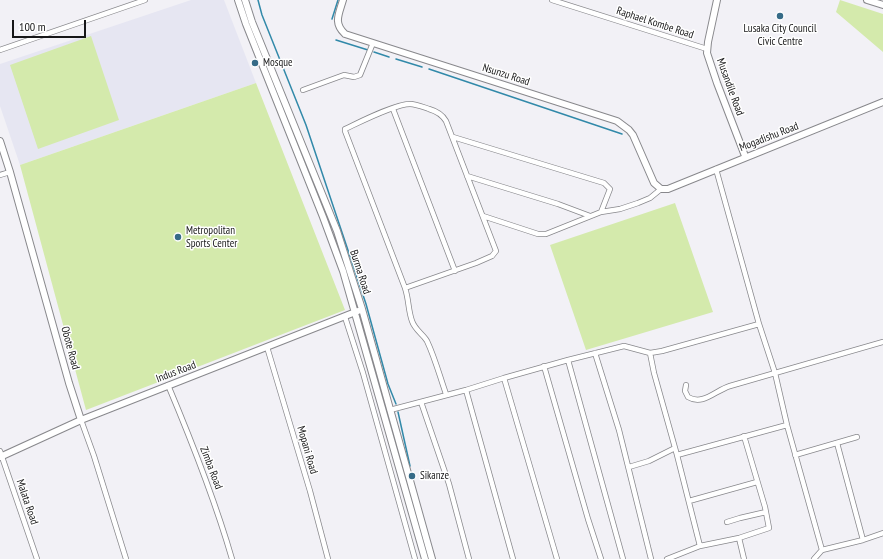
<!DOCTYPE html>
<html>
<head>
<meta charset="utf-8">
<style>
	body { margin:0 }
	#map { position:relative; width:883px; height:559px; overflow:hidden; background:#f2f1f6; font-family:"PT Sans Narrow",sans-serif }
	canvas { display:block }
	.scale { position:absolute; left:12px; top:20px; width:74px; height:18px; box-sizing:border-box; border:2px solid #171718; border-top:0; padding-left:5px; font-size:12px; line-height:14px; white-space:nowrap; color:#171718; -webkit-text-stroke:3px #fff; paint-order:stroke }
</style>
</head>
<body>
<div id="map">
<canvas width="883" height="559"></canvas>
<div class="scale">100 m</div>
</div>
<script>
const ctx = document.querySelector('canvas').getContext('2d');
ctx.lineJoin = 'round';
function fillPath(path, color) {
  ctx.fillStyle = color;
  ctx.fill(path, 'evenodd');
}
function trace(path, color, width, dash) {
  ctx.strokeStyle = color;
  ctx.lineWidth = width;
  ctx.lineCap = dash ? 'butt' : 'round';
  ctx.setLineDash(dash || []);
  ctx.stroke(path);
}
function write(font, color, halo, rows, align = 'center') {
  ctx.font = font + ' "PT Sans Narrow",sans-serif';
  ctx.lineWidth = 3;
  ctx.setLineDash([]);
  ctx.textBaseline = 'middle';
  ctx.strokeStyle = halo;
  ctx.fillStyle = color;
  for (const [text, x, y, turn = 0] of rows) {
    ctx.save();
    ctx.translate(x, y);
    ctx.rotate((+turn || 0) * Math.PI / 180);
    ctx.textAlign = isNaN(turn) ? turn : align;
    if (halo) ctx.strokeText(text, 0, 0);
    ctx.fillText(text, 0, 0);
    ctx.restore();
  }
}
fillPath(new Path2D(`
	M191,0h33l32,83 -236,82 -20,-59v-42z`), '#e6e6f2');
fillPath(new Path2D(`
	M840,0l43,14v38l-47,-40z
	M91,36l28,84 -81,29 -28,-84z
	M256,83l89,227 -259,100 -66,-245z
	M675,203l38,109 -127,38 -36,-105z`), '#d4eaac');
trace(new Path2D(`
	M258,0l4,15 44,110 60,179 22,80 8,20
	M332,19l6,-19
	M336,40l32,10
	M374,52l15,5
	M396,59l26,8
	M429,69l193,65
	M398,412l12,54`), '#3189a9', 1.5);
const street = new Path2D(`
	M552,0l155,49
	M0,50l145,-50
	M303,90l41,-15 10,2 6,-2 13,-32
	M393,109l62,162
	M453,137l151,46 6,6 -9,23
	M716,169l43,155 16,49 12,52 35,125 -8,9
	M0,175l10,-3
	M467,176l91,28 32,12
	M483,216l55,18h8l55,-22 19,-3 18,-6 12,-5 11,-9
	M405,288l71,-25 16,-7 4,-5 -50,-130c-4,-7 -10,-10 -17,-12 -6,-2 -13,-5 -19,-5 -15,0 -50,18 -65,25v2l60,157c4,12 3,22 7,33 3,9 11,13 15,20 8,17 13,36 19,53
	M345,317l18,56 52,186
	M267,347l43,144 18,68
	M595,353l24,77 32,129
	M650,353l4,20 23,82 23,91
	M568,360l55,199
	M544,366l44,153 13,40
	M504,378l53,181
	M168,385c24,57 47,115 64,174
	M686,385l-1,6 3,6c15,9 28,-7 42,-11l153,-44
	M466,390l47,169
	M421,402l28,82 20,75
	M390,410l76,-20 38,-12 64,-18 56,-14 26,7 12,-2 97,-27
	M81,420l13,36 32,103
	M837,443l26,97
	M0,451l37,108
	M677,455l110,-30
	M795,455l62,-18
	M629,467l20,-6 26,-13
	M689,501l68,-19
	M727,522l13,-4 26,-6
	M739,538l5,21
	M822,550l41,-10 20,-7
	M667,559l33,-13 39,-8 30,-10 -4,-21 -21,-71`);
const secondary = new Path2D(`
	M238,0l8,24 77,193 20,54 82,288
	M245,0l7,22 85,209 25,78 70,250
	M343,0c-4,14 -10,23 2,34l272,87 12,9 4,5 21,48 7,6h7l215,-87
	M717,0l-9,42 -1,11 10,30 28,73
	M867,0l16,5
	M0,141l10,31 59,211 12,37
	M0,457l81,-37 277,-109`);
trace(street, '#88888c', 6);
trace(secondary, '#88888c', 8);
trace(street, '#fff', 4.5);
trace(secondary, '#fff', 6);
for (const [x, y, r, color] of [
	[780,16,4,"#366b87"],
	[255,63,4,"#366b87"],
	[178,237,4,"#366b87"],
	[412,476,4,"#366b87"]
]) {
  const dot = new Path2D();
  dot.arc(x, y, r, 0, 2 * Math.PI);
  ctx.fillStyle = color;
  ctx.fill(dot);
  trace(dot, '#fff', 1.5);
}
write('11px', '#171718', '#fff', [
	["Raphael Kombe Road",655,23,18],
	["Nsunzu Road",506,75,18],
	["Musandile Road",730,87,70],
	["Mogadishu Road",769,137,-21],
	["Burma Road",360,272,72],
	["Obote Road",70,348,75],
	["Indus Road",176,372,-21],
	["Mopani Road",307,450,74],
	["Zimba Road",211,468,69],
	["Malata Road",27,502,71]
]);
write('11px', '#171718', '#fff', [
	["Lusaka City Council",780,29,"center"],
	["Civic Centre",780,42,"center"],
	["Mosque",263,63],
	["Metropolitan",186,231],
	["Sports Center",186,244],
	["Sikanze",420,476]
], 'left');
</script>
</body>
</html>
